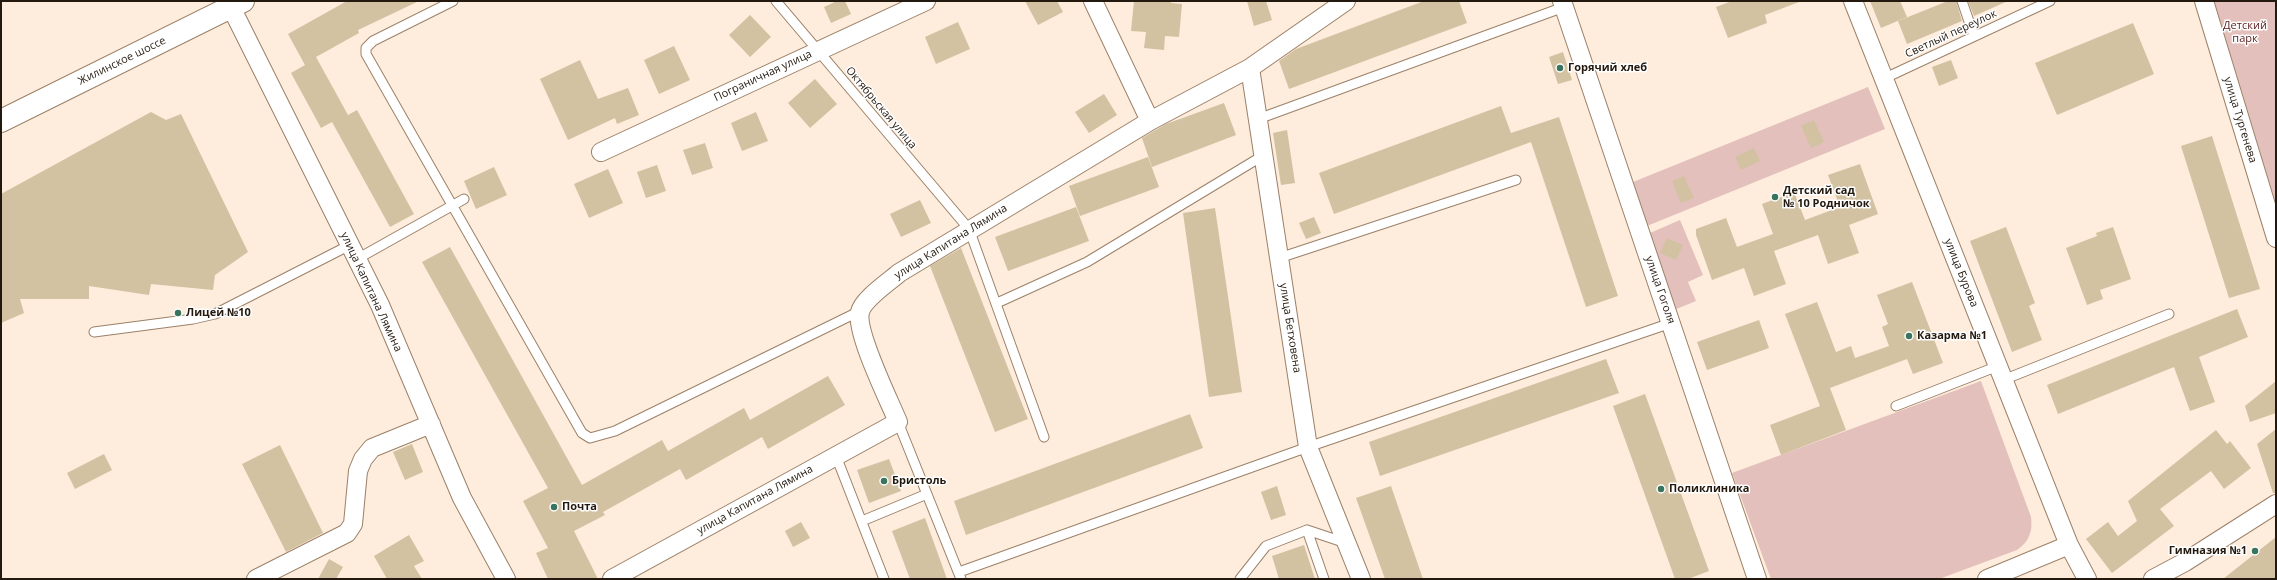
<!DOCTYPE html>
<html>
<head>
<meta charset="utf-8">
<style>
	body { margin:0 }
	#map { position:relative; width:2277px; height:580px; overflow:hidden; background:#feecdc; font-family:"Open Sans",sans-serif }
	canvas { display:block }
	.frame { position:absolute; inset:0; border:2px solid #23190f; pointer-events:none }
</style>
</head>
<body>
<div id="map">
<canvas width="2277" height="580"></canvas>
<div class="frame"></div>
</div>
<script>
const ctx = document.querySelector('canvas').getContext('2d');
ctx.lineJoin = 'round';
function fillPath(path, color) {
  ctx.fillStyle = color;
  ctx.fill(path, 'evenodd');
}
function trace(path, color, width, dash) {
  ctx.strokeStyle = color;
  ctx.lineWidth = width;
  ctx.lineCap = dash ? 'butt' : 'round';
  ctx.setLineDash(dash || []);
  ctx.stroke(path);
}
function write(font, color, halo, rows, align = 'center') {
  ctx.font = font + ' "Open Sans",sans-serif';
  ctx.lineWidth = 3;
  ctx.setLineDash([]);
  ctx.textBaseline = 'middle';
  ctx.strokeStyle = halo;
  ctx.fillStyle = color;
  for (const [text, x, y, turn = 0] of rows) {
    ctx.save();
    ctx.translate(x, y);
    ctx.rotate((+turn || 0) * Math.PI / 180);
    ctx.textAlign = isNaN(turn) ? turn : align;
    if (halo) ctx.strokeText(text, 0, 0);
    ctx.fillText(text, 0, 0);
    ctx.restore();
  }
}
fillPath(new Path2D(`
	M2204,1h72v237z
	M1868,87l17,42 -238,97 -14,-44z
	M1680,220l23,55 -15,7 8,19 -22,9 -24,-77z
	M1981,381l50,136c2,14 -2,25 -14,33l-78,29h-168l-39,-106z`), '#e3c0bc');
fillPath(new Path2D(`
	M347,1h72l-61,29 1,3 -43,24 32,58 9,-5 57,104 -24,13 -58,-105 -11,6 -30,-55 14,-8 -17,-31z
	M837,1h8l6,13 -20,9 -7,-16z
	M1025,1h32l6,11 -25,13z
	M1134,1h37v2l11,1 -3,33 -14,-1 -1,14 -20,-2 2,-16 -15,-1z
	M1247,1h19l6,19 -18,6z
	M1424,1h35l8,22 -178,66 -10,-28 17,-12z
	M1732,1h67v1l-34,13 2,8 -39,15 -12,-31z
	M1870,1h30l7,16 -26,11z
	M1948,1h8l6,20 -55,23 -9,-23z
	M1968,1h40l-34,15z
	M750,15l21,22 -21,20 -21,-22z
	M958,22l12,27 -34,15 -11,-27z
	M2133,23l21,51 -97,41 -22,-52z
	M674,46l16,34 -31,14 -15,-34z
	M1563,52l9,28 -14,4 -9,-27z
	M580,60l18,39 30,-11 11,27 -22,9 -2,-6 -47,22 -28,-61z
	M1951,60l7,18 -19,8 -7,-19z
	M815,79l22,25 -27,24 -22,-25z
	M1104,94l13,21 -28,18 -14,-21z
	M1224,103l12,32 -84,32 -10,-29 24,-14z
	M1501,106l10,27 48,-16 59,179 -32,11 -55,-165 -197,72 -15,-41z
	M151,112l15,8 15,-6 67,138 -33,23 -2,15 -62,-6 -2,11 -60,-9v13h-69l4,14 -23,10v-129z
	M756,112l12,29 -26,10 -11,-28z
	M1814,120l10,22 -13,6 -10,-22z
	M1287,130l8,53 -14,2 -8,-52z
	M2212,136l48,153 -31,9 -48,-152z
	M705,143l8,25 -21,7 -9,-25z
	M1754,148l6,13 -19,9 -6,-13z
	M1148,157l11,30 -79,29 -11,-30z
	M1860,164l18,50 -29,11 10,28 -31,11 -10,-29 -44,16 12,33 -32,12 -10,-28 -32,12 -16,-45v-6l30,-11 11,29 36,-13 -11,-30 32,-12 11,28 35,-13 -12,-32z
	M657,165l9,26 -20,7 -9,-26z
	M494,167l13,28 -31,14 -12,-28z
	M608,169l15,34 -34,15 -15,-34z
	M1684,176l10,22 -13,5 -9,-22z
	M920,200l11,23 -30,14 -11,-23z
	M1076,207l13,34 -81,30 -13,-34z
	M1215,208l27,184 -33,5 -26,-184z
	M1314,217l7,16 -15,6 -7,-16z
	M2006,227l29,76 -6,3 13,34 -30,12 -42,-111z
	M2113,227l18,52 -31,11 3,9 -16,6 -21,-57 31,-12 -1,-3z
	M1667,238l16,7 -7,15 -16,-7z
	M450,247l132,238 80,-45 6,11 76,-43 6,12 78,-44 17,29 -77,44 -6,-12 -76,43 -6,-11 -77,43 2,3 -31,16 24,48h-50l-12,-26 12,-5 -25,-47 25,-13 -126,-226z
	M961,248l67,171 -33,13 -65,-166z
	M1912,282l31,81 -30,11 -6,-15 -77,29 16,42 -65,25 -11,-30 50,-19 -35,-92 32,-12 19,50 15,-6 4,12 34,-12 -7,-19 6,-3 -11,-29z
	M2237,309l11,28 -49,20 16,45 -25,9 -16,-44 -116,47 -11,-29z
	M1759,320l10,28 -62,22 -10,-28z
	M1606,359l13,34 -239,83 -11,-34z
	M2276,381v32l-26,9 -5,-16z
	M1645,394l64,177 -21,8h-13l-62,-173z
	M1190,414l13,34 -237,87 -12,-34z
	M2276,429v64h-3l-16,-49z
	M2216,430l11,14 3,-3 21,27 -27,21 -13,-18 -51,38 14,17 -62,47 -26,-34 22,-17 10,14 19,-15 -9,-20z
	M412,444l11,28 -18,8 -12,-28z
	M280,445l43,88 -37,19 -44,-88z
	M104,454l8,16 -37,19 -8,-16z
	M889,459l12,32 -32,12 -12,-33z
	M1277,486l9,29 -15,5 -10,-28z
	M1391,486l32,93h-38l-29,-81z
	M925,518l22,61h-37l-18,-48z
	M801,522l9,16 -17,9 -8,-16z
	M409,535l15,26 -10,5 8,13h-35l-13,-23z
	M2276,537v42h-53z
	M1304,545l11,34h-36l-7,-23z
	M329,559l14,8 -7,12h-18z`), '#d2c2a1');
const service = new Path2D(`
	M453,1l-80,40 -7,7v6l216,379 8,5 25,-7 245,-120
	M776,1l193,228 75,208
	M1962,1l12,35
	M1883,79l167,-78
	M1258,119l306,-112
	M1279,258l237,-78
	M357,259l107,-60
	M997,303l90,-41 177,-107
	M94,332l99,-13 22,-5 135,-69
	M2003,380l166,-66
	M1896,406l102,-40
	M898,422l63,157
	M836,456l48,123
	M862,521l65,-27
	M1307,530l17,49
	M959,572l349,-125 363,-124
	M1240,579l26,-33 41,-16 39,13`);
const minor = new Path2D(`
	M1093,1l57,120
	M1562,1l195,578
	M1853,1l216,544 18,34
	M2204,1l72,237
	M231,7l149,298 82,193 44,81
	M1250,68l58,379 53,132
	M601,152l325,-151
	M256,579l91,-46 6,-9 5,-53 5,-12 9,-11 59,-24
	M612,579l286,-157c-9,-22 -43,-90 -38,-110 3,-13 29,-30 39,-39l251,-152 100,-53 96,-67
	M1987,579l82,-34
	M2153,579l32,-17 91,-58`);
const tertiary = new Path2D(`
	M1,121l242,-120`);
trace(service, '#9b8168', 11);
trace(minor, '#9b8168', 20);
trace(tertiary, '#9b8168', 24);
trace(service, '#fff', 9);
trace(minor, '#fff', 18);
trace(tertiary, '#fff', 22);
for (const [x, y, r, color] of [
	[1560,68,4,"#39745e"],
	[1775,197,4,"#39745e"],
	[178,313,4,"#39745e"],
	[1909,336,4,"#39745e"],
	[884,481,4,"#39745e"],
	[1661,489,4,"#39745e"],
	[554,507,4,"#39745e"],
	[2255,551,4,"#39745e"]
]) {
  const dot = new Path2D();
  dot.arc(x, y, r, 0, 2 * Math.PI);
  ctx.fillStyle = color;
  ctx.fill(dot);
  trace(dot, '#fff', 1.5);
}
write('11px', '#5d2523', '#fff', [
	["Детский",2245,26],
	["парк",2245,39]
]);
write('11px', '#23190f', '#fff', [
	["Светлый переулок",1951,34,-25],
	["Жилинское шоссе",122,61,-26],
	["Пограничная улица",763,76,-25],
	["Октябрьская улица",881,108,50],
	["улица Тургенева",2240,120,73],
	["улица Капитана Лямина",951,242,-32],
	["улица Бурова",1961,273,68],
	["улица Гоголя",1660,290,71],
	["улица Капитана Лямина",371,292,65],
	["улица Бетховена",1290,328,81],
	["улица Капитана Лямина",755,500,-29]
]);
write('bold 11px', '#23190f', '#fff', [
	["Горячий хлеб",1568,68],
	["Детский сад",1783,191],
	["№ 10 Родничок",1783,204],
	["Лицей №10",186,313],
	["Казарма №1",1917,336],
	["Бристоль",892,481],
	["Поликлиника",1669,489],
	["Почта",562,507],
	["Гимназия №1",2247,551,"right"]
], 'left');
</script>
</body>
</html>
